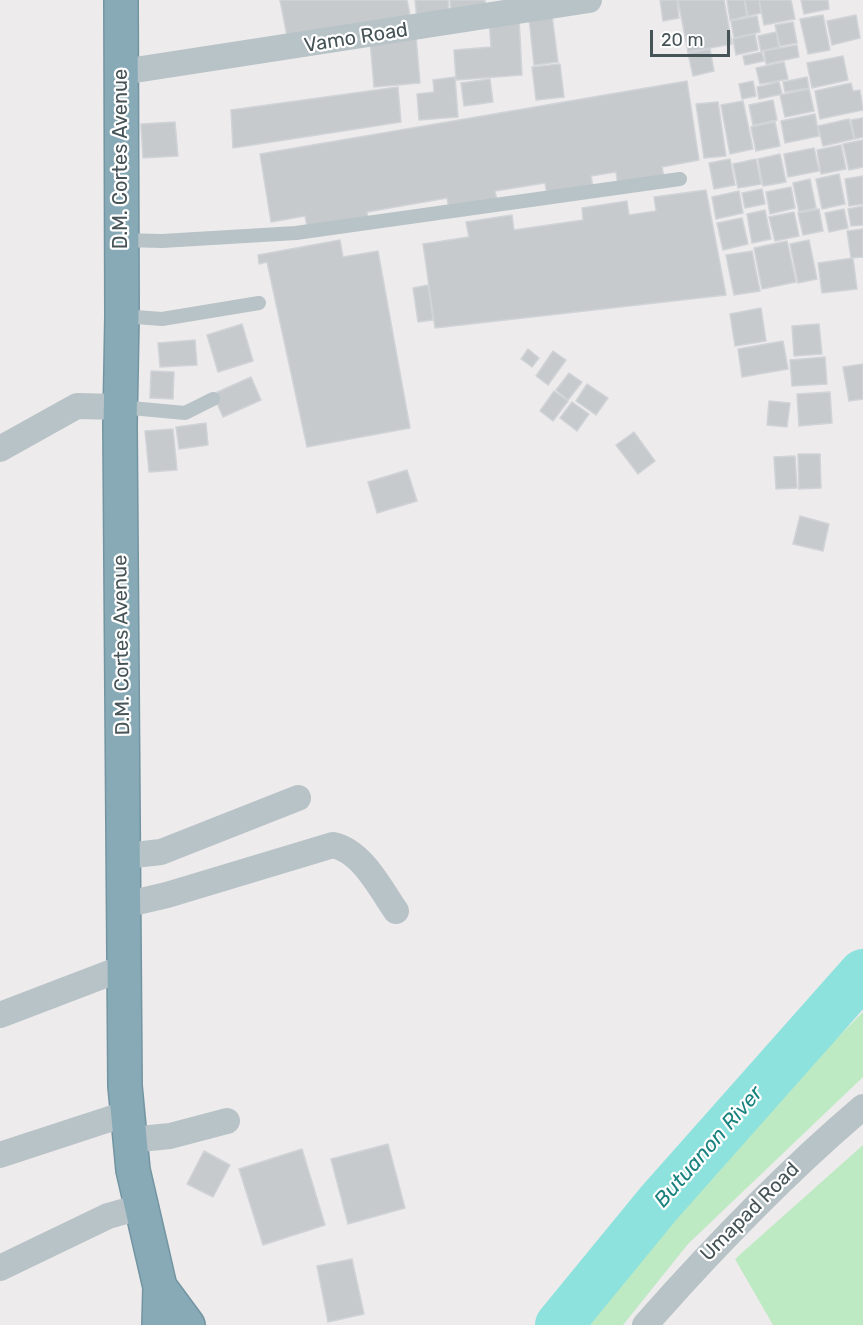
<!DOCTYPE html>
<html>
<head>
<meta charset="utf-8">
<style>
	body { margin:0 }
	#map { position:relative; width:863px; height:1325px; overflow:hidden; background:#eeebec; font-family:Rubik,sans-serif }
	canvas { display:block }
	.scale { position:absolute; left:650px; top:30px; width:80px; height:27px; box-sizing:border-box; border:3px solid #465357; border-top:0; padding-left:8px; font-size:18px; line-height:21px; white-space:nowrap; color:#465357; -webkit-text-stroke:4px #fff; paint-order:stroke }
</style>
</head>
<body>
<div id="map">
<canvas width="863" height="1325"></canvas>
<div class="scale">20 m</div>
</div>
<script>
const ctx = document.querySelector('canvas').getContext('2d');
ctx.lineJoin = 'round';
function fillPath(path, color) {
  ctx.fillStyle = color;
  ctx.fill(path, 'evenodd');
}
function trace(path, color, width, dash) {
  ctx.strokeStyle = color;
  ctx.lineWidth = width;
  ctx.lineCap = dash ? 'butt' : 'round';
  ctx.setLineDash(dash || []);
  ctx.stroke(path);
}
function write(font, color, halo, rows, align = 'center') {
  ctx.font = font + ' Rubik,sans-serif';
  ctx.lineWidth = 4.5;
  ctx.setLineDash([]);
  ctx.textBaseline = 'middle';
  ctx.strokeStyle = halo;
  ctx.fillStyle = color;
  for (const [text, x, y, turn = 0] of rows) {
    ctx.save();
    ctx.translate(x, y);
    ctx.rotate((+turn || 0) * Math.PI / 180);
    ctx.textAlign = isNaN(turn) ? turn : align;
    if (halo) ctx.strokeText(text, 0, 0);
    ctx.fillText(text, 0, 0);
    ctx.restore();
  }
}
fillPath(new Path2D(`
	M863,1012v65l-175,167 -65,81h-40l117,-150z
	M863,1145v180h-90l-38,-66z`), '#bde9c3');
trace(new Path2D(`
	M559,1325l100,-122 204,-230`), '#8ee2de', 48);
const building = new Path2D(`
	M280,0h127l4,20 -122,26z
	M415,0h33l1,15 -32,4z
	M450,0h35l1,10 -35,3z
	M660,0h17l2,18 -16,3z
	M678,0h46l8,44 -44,8z
	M727,0h17l3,16 -17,4z
	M745,0h14l2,13 -13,3z
	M759,0h32l4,19 -31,6z
	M801,0h27l1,9 -25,5z
	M552,15l6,47 -24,3 -5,-47z
	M823,15l7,35 -22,4 -8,-35z
	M856,15l4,23 -28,7 -5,-24z
	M757,16l3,16 -26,6 -3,-17z
	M519,18l3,57 -66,5 -2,-30 37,-3 -2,-28z
	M793,22l4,21 -17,3 -5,-21z
	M776,32l3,15 -18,4 -3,-15z
	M755,34l3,16 -22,5 -3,-16z
	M416,36l4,47 -46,4 -4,-46z
	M797,45l2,12 -33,7 -2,-13z
	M710,49l4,22 -21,5 -5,-23z
	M762,52l2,9 -19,4 -2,-9z
	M843,56l5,24 -36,8 -5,-25z
	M784,62l4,17 -28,5 -4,-16z
	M560,64l4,33 -28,3 -4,-33z
	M455,77l3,40 -39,3 -2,-26 17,-2 -1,-12z
	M807,77l2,11 -24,4 -2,-10z
	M490,79l3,23 -29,4 -3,-23z
	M687,81l12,79 -37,7 2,11 -46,8 -2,-14 -25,4 2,11 -46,8 -2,-12 -50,8 2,10 -48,8 -2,-11 -80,14 1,9 -60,10 -3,-15 -34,6 -11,-68z
	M753,81l3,15 -14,3 -3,-15z
	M779,82l3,12 -23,5 -2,-12z
	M851,83l2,8 7,-1 3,20 -43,9 -5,-28z
	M398,87l3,35 -168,26 -2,-38z
	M809,89l5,22 -29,6 -5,-22z
	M773,100l4,20 -24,5 -4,-20z
	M743,101l10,48 -23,5 -9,-49z
	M718,102l8,54 -22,2 -8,-54z
	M815,114l4,22 -34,7 -4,-22z
	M863,118v19l-8,2 -4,-19z
	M849,119l5,20 -31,7 -5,-20z
	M175,122l3,34 -35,2 -2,-34z
	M775,122l5,24 -24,5 -5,-24z
	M863,140v27l-14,3 -6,-26z
	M841,145l5,24 -25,5 -4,-24z
	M814,148l5,23 -31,6 -4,-23z
	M780,154l6,28 -23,4 -5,-27z
	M730,159l5,26 -21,4 -5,-26z
	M756,159l5,25 -23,4 -5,-24z
	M839,174l6,30 -23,5 -6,-30z
	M863,176v28l-14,2 -4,-27z
	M810,179l6,29 -17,4 -6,-29z
	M791,187l4,21 -25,6 -4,-22z
	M762,189l3,15 -20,4 -3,-15z
	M706,190l20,105 -291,33 -12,-84 46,-7 -3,-15 46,-7 2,15 69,-10 -1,-12 45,-7 2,14 27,-4 -2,-14z
	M739,191l4,22 -27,6 -4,-22z
	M863,206v19l-12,1 -3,-17z
	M819,209l4,22 -20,4 -5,-22z
	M844,209l4,19 -19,4 -4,-19z
	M765,210l6,29 -19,4 -5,-29z
	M794,212l5,24 -24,5 -6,-24z
	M742,218l6,26 -25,6 -6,-27z
	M863,229v28l-12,1 -4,-27z
	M340,240l3,17 35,-6 32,177 -103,19 -40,-185 -8,2 -1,-9z
	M809,240l8,39 -19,4 -8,-39z
	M787,241l9,41 -34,7 -8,-41z
	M752,251l8,40 -26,4 -8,-40z
	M853,258l4,31 -35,4 -4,-30z
	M428,285l5,35 -15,2 -5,-34z
	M761,308l5,33 -31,5 -5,-32z
	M242,324l11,37 -35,11 -11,-37z
	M819,324l3,30 -28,2 -2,-30z
	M195,340l2,25 -37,2 -2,-24z
	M783,341l5,28 -46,8 -4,-28z
	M528,349l11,9 -7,9 -11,-8z
	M553,351l13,9 -18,25 -12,-9z
	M825,357l2,27 -35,2 -2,-26z
	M863,364v35l-14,2 -6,-34z
	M151,371l23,1 -1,27 -23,-1z
	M569,373l13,9 -14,18 -12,-10z
	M251,377l10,23 -38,17 -10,-23z
	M587,384l21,14 -12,17 -20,-14z
	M554,391l14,10 -15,20 -13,-10z
	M830,392l2,31 -33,3 -2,-32z
	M769,401l21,2 -3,24 -20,-2z
	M572,402l17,12 -12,17 -17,-13z
	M206,423l2,22 -29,4 -3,-22z
	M173,429l4,41 -28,2 -4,-41z
	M634,432l21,29 -17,13 -22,-29z
	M798,454h22l1,34 -22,1z
	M795,456l2,32 -21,1 -2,-32z
	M407,470l10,31 -40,12 -9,-31z
	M800,516l29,8 -6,27 -30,-7z
	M388,1144l17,64 -57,16 -17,-65z
	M302,1149l23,76 -62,20 -24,-76z
	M204,1151l26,14 -17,32 -26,-13z
	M352,1259l12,55 -36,8 -11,-56z`);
fillPath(building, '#c6cacd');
trace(building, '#d0d3d7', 1.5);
const highway = new Path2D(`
	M121,0l1,316 -2,109 5,661 8,84 27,117 -1,38
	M160,1287l28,38`);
trace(highway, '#7395a2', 36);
trace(new Path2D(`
	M122,240l40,1 134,-8 384,-54
	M122,316l40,3 97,-16
	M120,407l65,6 28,-14`), '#b8c3c7', 14);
trace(new Path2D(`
	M122,72l467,-72
	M0,449l77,-43 43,1
	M125,856l36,-4 137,-54
	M124,905l43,-10 166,-50c29,6 47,43 63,66
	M0,1015l123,-47
	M130,1140l40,-4 57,-15
	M0,1155l128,-42
	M0,1268l108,-52 32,-9
	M645,1325c69,-78 139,-151 218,-218`), '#b8c3c7', 26);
trace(highway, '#87aab6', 33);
write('20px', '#465357', '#fff', [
	["Vamo Road",356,38,-9],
	["D.M. Cortes Avenue",121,159,-90],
	["D.M. Cortes Avenue",122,645,-91],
	["Umapad Road",750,1212,-45]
]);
write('italic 21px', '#19827e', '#fff', [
	["Butuanon River",709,1147,-49]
]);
</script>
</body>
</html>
